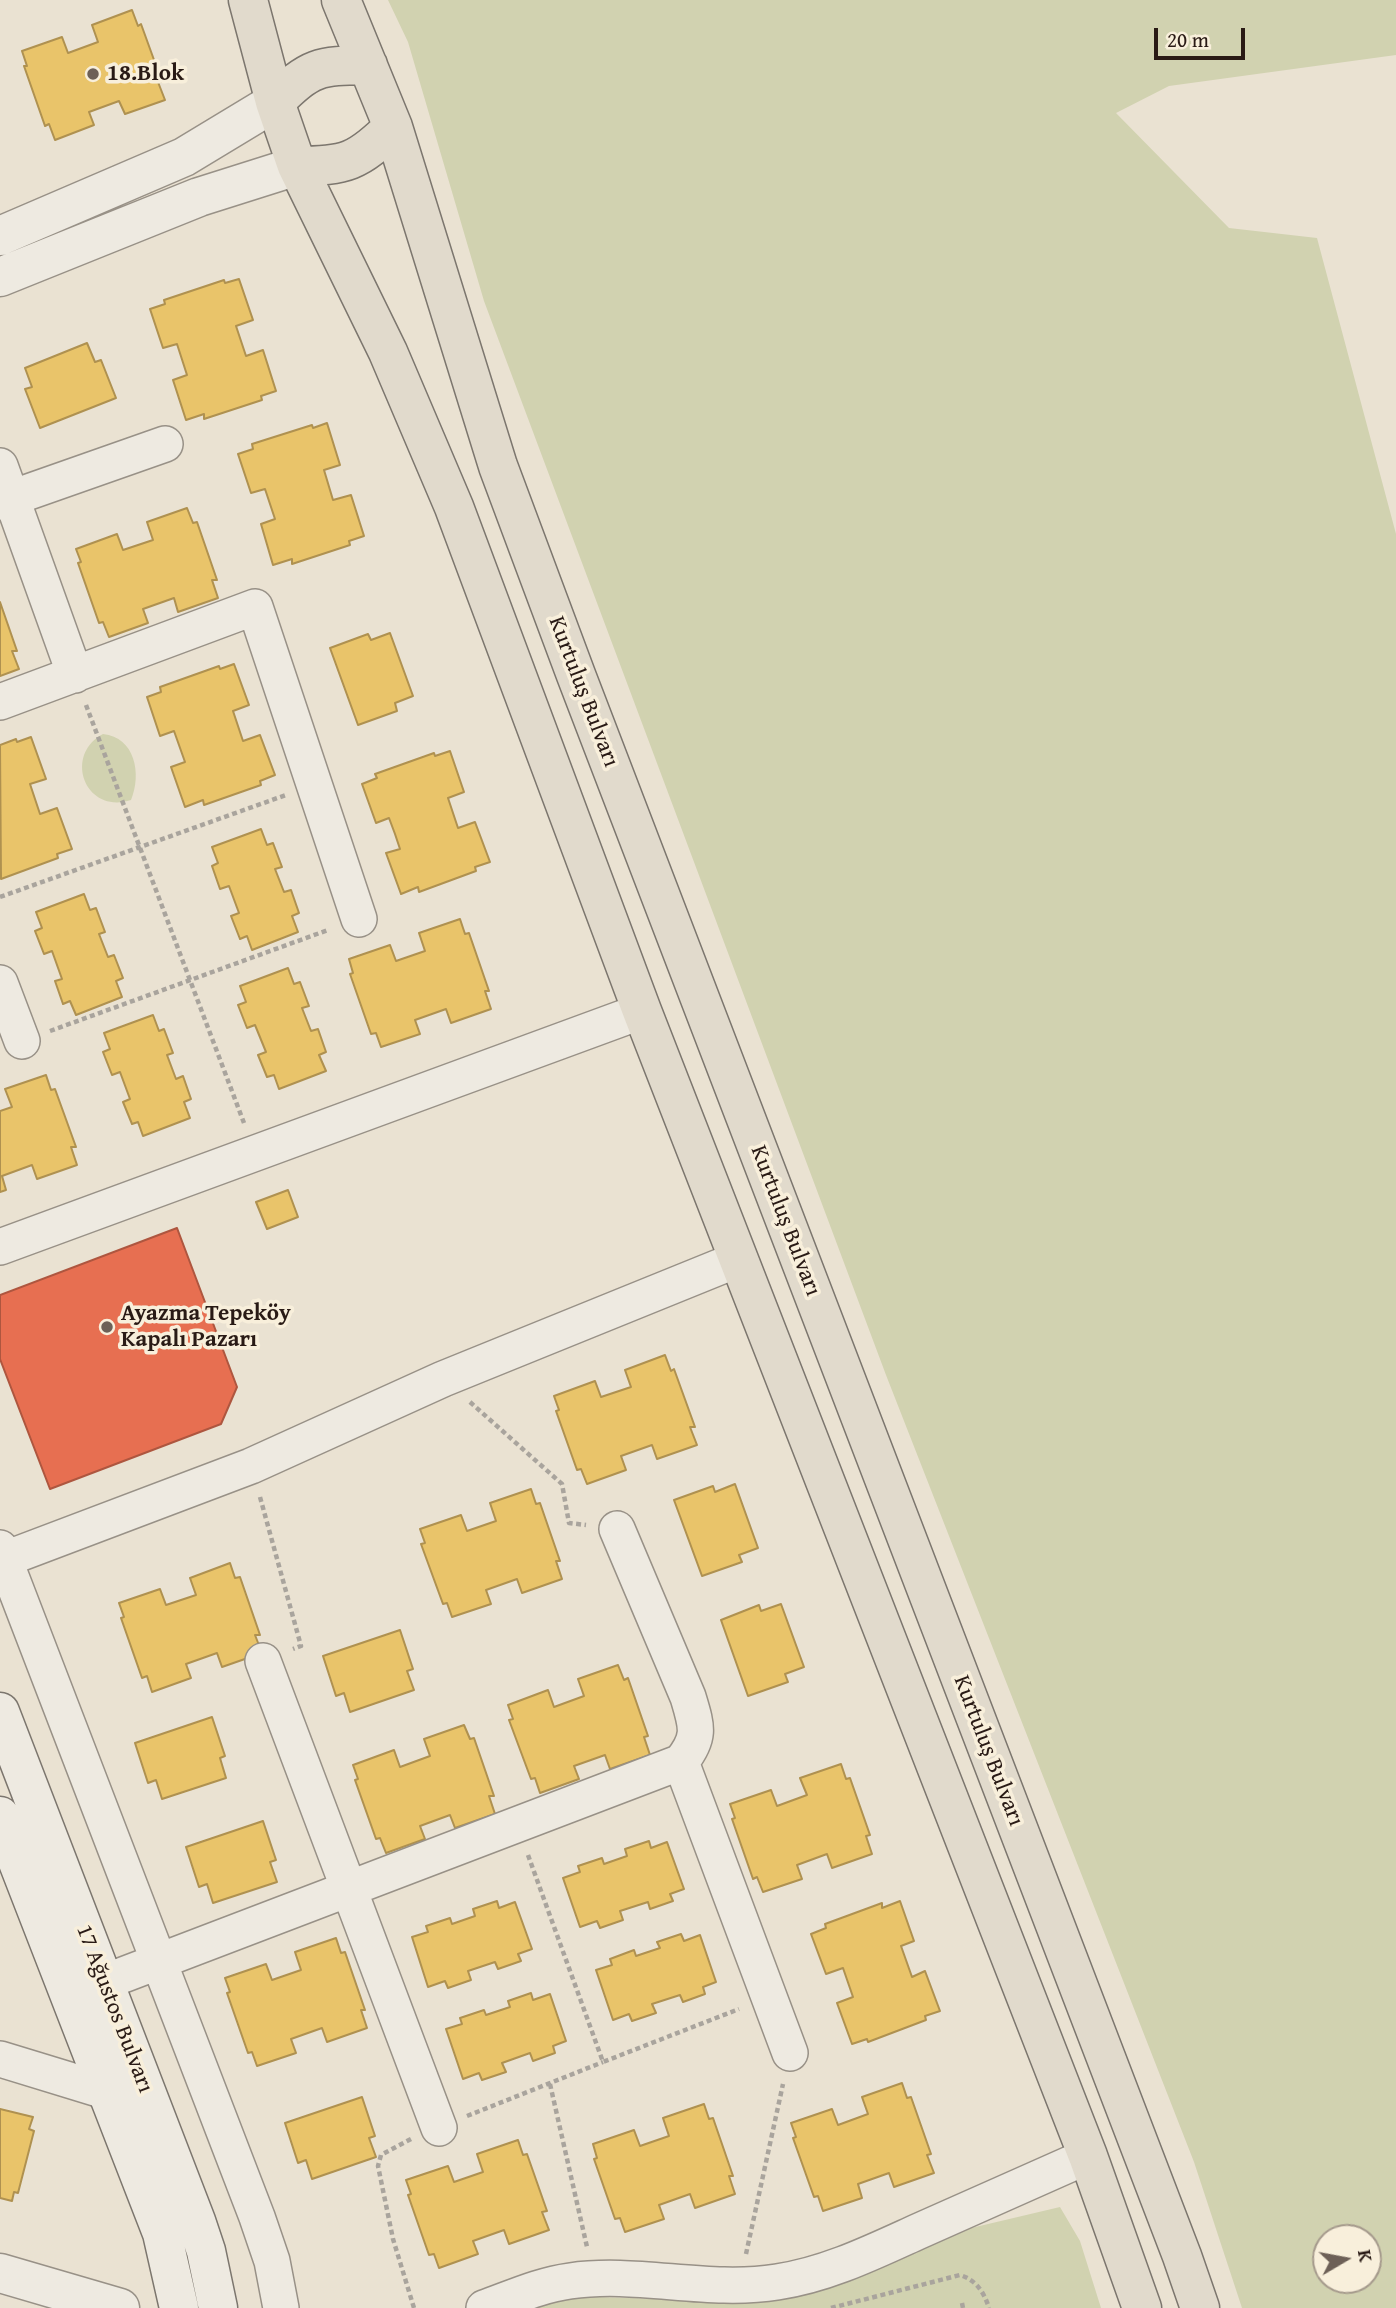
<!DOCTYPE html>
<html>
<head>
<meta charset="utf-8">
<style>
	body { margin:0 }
	#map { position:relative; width:1396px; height:2308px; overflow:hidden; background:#eae2d2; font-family:"Gentium Book Plus",serif }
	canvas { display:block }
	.north { position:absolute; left:1312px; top:2224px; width:70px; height:70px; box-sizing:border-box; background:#f8efdb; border:2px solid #a59a8c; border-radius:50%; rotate:80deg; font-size:19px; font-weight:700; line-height:28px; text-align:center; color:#291a15 }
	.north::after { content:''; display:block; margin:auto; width:24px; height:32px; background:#6d6057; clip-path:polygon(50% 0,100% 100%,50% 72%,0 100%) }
	.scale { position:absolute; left:1154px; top:28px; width:91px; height:32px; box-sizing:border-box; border:4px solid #291a15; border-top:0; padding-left:9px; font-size:21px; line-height:24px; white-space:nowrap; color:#291a15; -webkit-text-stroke:5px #f8efdb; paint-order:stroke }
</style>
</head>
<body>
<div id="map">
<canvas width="1396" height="2308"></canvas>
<div class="north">K</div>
<div class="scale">20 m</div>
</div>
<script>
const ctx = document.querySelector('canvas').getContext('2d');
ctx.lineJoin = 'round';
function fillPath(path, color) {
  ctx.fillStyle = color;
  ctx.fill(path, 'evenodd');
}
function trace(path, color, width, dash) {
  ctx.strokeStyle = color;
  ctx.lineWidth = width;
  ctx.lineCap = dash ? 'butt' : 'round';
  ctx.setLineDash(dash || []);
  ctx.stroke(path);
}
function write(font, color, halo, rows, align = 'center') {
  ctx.font = font + ' "Gentium Book Plus",serif';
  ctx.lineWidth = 7;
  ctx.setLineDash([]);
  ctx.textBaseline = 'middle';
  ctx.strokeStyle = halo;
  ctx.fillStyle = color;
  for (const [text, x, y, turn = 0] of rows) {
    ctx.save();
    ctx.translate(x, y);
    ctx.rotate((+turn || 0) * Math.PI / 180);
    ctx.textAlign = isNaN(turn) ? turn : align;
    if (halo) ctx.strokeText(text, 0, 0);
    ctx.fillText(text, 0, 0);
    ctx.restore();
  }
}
fillPath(new Path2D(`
	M388,0h1008v55l-227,31 -53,27 113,115 88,10 79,296v1774h-154l-48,-146 -308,-787 -402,-1074 -76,-259zM1326,2238h42v42h-42z
	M103,734c32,3 39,40 28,66 -46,15 -68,-45 -28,-66z
	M1060,2207l20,34 21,67h-576l38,-12 136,4 268,-71z`), '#d1d2b0');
const homes = new Path2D(`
	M132,10l6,16 3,-2 21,58h-4l7,18 -40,14 -6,-13 -30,11 5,13 -39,15 -6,-16 -4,2 -21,-60h3l-5,-15 40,-14 6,16 30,-11 -6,-17z
	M239,279l14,41 -17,6 10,30 17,-6 13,41 -15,5 1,4 -58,19v-5l-18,6 -13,-40 14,-5 -10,-31 -14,4 -13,-39 15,-5 -1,-4 60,-20 1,3z
	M87,343l8,19 6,-2 15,38 -76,30 -15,-39 7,-2 -7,-19z
	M327,423l13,42 -16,5 9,30 18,-5 13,41 -15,5 1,4 -58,19v-5l-19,6 -12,-41 14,-5 -10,-30 -14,4 -13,-39 15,-5 -1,-5 60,-19 1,3z
	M187,508l6,15 4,-1 20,58h-5l6,18 -40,14 -4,-14 -31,11 5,14 -39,14 -6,-15 -4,1 -21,-60 3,-1 -5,-13 41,-15 6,16 30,-10 -6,-18z
	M0,602l17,49h-5l7,18 -19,7z
	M390,633l23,63 -18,7 2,8 -39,14 -28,-77 38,-14 3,6z
	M234,664l15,41 -16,6 10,30 17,-6 15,40 -15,6 1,4 -57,20 -1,-5 -18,7 -14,-40 14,-5 -11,-31 -14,5 -13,-39 14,-5 -1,-5 59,-21 1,3z
	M31,737l15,42 -16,5 10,30 17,-6 15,41 -15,5 1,4 -57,21 -1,-134 16,-6 1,3z
	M450,751l14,41 -16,6 10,30 17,-6 15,40 -15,5 1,4 -57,21 -1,-5 -17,7 -15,-41 14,-4 -5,-15 -6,-16 -13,5 -14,-39 15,-6 -2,-4 59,-21 1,3z
	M261,829l6,16 6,-2 9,24 -7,2 9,23 7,-2 8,23 -7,3 6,16 -46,18 -5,-14 -7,3 -9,-23 8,-3 -10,-27 -9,3 -8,-23 6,-3 -6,-16z
	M84,894l6,16 6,-2 9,24 -6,2 9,23 6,-2 9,23 -7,3 6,16 -46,18 -6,-14 -7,3 -8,-23 7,-2 -10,-28 -8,3 -9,-23 7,-3 -6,-16z
	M460,919l5,15 4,-1 20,58h-4l6,18 -40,14 -5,-14 -31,11 5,14 -39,13 -5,-14 -5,1 -21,-60 3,-1 -4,-14 41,-14 6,16 29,-10 -6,-18z
	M288,968l6,16 6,-2 9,24 -7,2 9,23 7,-2 8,23 -7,3 7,16 -47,18 -5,-14 -7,2 -9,-22 8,-3 -11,-27 -8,3 -9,-23 8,-3 -6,-16z
	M153,1015l6,16 5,-2 9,24 -6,2 9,24 7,-3 8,23 -7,3 6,16 -47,18 -5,-14 -6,2 -9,-22 7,-3 -10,-27 -8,3 -9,-23 7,-3 -6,-16z
	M46,1075l5,15 4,-1 21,58h-5l6,18 -40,14 -5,-14 -30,11 4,14 -6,2v-81l12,-4 -7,-18z
	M288,1190l10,27 -31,12 -11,-27z
	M665,1355l6,16 3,-2 21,58h-5l7,18 -40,14 -5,-14 -31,11 5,14 -39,14 -6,-15 -4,1 -21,-59 3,-1 -5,-14 41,-15 6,16 30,-10 -6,-17z
	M735,1484l23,64 -19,7 3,7 -40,14 -28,-76 39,-14 2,6z
	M531,1489l5,15 4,-1 20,58h-4l6,18 -40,14 -5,-14 -31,11 5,14 -39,13 -5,-14 -4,1 -22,-60 4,-1 -5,-14 41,-14 6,16 29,-10 -6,-18z
	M230,1563l5,15 5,-1 20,58h-5l7,18 -40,14 -5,-14 -31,11 5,14 -39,14 -5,-16 -5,2 -21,-60 3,-1 -5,-14 41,-14 6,16 30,-10 -6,-17z
	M781,1604l23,63 -19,7 3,8 -40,14 -27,-76 38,-15 2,6z
	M400,1630l13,39 -6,2 7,19 -64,22 -6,-19 -8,3 -13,-40z
	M618,1665l6,15 4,-2 20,58 -4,1 6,18 -40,14 -5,-14 -31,11 5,13 -39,14 -5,-15 -4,1 -22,-59 4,-1 -5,-14 40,-15 6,17 30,-11 -6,-17z
	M212,1717l13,39 -5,2 6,20 -64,21 -6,-19 -8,3 -13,-40z
	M464,1725l6,14 4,-1 20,58h-5l6,18 -40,14 -5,-13 -30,11 5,13 -39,14 -6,-15 -4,1 -21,-59 3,-1 -5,-14 41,-15 6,17 30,-11 -6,-17z
	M841,1764l5,15 4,-1 20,57 -4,1 6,18 -40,14 -5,-14 -30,11 5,14 -39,13 -6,-15 -4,2 -21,-60 3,-1 -5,-14 41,-14 6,16 30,-11 -7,-17z
	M263,1821l13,39 -6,2 7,20 -64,21 -6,-19 -8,3 -13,-40z
	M649,1841l2,7 16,-6 17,47 -14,5 3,7 -23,8 -2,-7 -28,9 3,9 -23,8 -3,-7 -17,6 -17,-49 17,-6 -2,-6 24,-8 2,6 23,-8 -2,-7z
	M497,1901l2,7 16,-6 17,47 -14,5 3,7 -23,8 -3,-7 -27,9 3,9 -23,8 -3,-7 -17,6 -16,-50 16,-5 -2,-6 24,-8 2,6 23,-8 -2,-7z
	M900,1901l14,40 -13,5 11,31 13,-6 15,40 -15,5 1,4 -58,22 -1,-3 -15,5 -15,-41 16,-6 -10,-29 -17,6 -15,-40 15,-6 -1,-4 57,-21v5z
	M681,1934l3,7 16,-6 16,47 -13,5 2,7 -22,8 -3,-7 -28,9 4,9 -24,8 -3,-7 -16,6 -17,-50 16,-5 -2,-6 24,-9 2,6 24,-8 -3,-6z
	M336,1938l5,15 4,-1 20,58h-4l6,18 -40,14 -5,-14 -31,11 5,14 -39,13 -5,-14 -4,1 -21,-60 3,-1 -5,-14 41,-14 6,16 29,-10 -6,-18z
	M531,1993l2,7 17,-6 16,47 -13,5 2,7 -22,8 -3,-8 -28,10 4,9 -24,8 -3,-7 -16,6 -17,-50 16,-5 -2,-6 24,-8 2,5 24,-8 -2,-6z
	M902,2083l5,15 4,-1 20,57 -4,1 7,18 -40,14 -5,-14 -31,11 4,14 -39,13 -5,-15 -4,1 -21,-59 3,-1 -5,-14 41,-14 6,16 30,-11 -6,-17z
	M362,2097l13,39 -6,2 7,19 -64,22 -6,-19 -8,3 -13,-40z
	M704,2104l5,15 4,-1 20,58h-4l6,18 -40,14 -5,-14 -31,11 5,14 -39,13 -5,-14 -5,1 -21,-60 3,-1 -4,-14 41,-14 6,16 29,-10 -6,-18z
	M0,2109l33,8 -4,12 5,2 -16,62 -4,-1 -2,9 -12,-3z
	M518,2140l5,15 4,-1 20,57 -5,1 7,18 -40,14 -5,-14 -31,11 5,13 -39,14 -5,-14 -5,1 -21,-60 3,-1 -5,-14 42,-14 6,16 29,-10 -6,-18z`);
fillPath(homes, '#e9c46a');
trace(homes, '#af9150', 2);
const shops = new Path2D(`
	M177,1228l60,159 -16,37 -171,65 -50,-130v-64z`);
fillPath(shops, '#e76f51');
trace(shops, '#ae563f', 2);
const minor = new Path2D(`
	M0,466l75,209
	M0,502l165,-58
	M0,702l255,-95 104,312
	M0,983l22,58
	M0,1247l642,-236
	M617,1529l71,168c9,30 13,40 -7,65
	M0,1548l257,669 15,44 9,47
	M0,1561l251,-95 192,-87 296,-120
	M263,1661l176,467
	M102,1983l579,-221 109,291
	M0,2059l105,32
	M484,2308c28,-10 56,-23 86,-27 67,-10 138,12 207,1 49,-7 96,-30 140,-50 57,-25 114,-51 171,-76`);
const tertiary = new Path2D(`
	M0,236l184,-79 91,-55
	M0,277l199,-80 98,-31
	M0,2273l120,35`);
const secondary = new Path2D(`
	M0,1712l196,509 10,30 12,57
	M0,1816l162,417 17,75`);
const trunk = new Path2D(`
	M248,0l27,102 22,64 91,186 66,155 188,504 446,1145 54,152
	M341,0l52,127 105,339 78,209 606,1581 18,52
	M275,102c36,-36 43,-36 93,-37
	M297,166c49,0 61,-4 96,-39`);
trace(minor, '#989187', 38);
trace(tertiary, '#989187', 41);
trace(secondary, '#7c766e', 41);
trace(trunk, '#7c766e', 41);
trace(new Path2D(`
	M86,705l158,418
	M0,897l286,-102
	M50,1031l278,-101
	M470,1402l92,82 7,39 17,2
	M260,1497l41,149 -8,3
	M528,1855l75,207 136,-53
	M550,2084l37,163
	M467,2116l136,-54
	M411,2139l-30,16 -3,11 15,73 21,69
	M746,2254l37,-170
	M962,2303l1,5
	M831,2308l129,-33c16,5 24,17 29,33`), '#a9a49d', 4.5, [5, 3.5]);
trace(minor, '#eeeae1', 35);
trace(tertiary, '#eeeae1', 38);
trace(secondary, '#eeeae1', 38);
trace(trunk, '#e1dacc', 38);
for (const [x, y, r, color] of [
	[93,74,7,"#6d6057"],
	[107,1327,7,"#6d6057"]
]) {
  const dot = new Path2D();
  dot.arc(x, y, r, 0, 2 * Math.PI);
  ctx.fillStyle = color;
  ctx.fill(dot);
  trace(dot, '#f8efdb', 2.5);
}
write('bold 23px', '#291a15', '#f8efdb', [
	["18.Blok",107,74],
	["Ayazma Tepeköy",121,1314],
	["Kapalı Pazarı",121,1340]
], 'left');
write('23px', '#291a15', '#f8efdb', [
	["Kurtuluş Bulvarı",583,692,69],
	["Kurtuluş Bulvarı",785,1221,69],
	["Kurtuluş Bulvarı",988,1751,69],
	["17 Ağustos Bulvarı",114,2009,69]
]);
</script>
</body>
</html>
